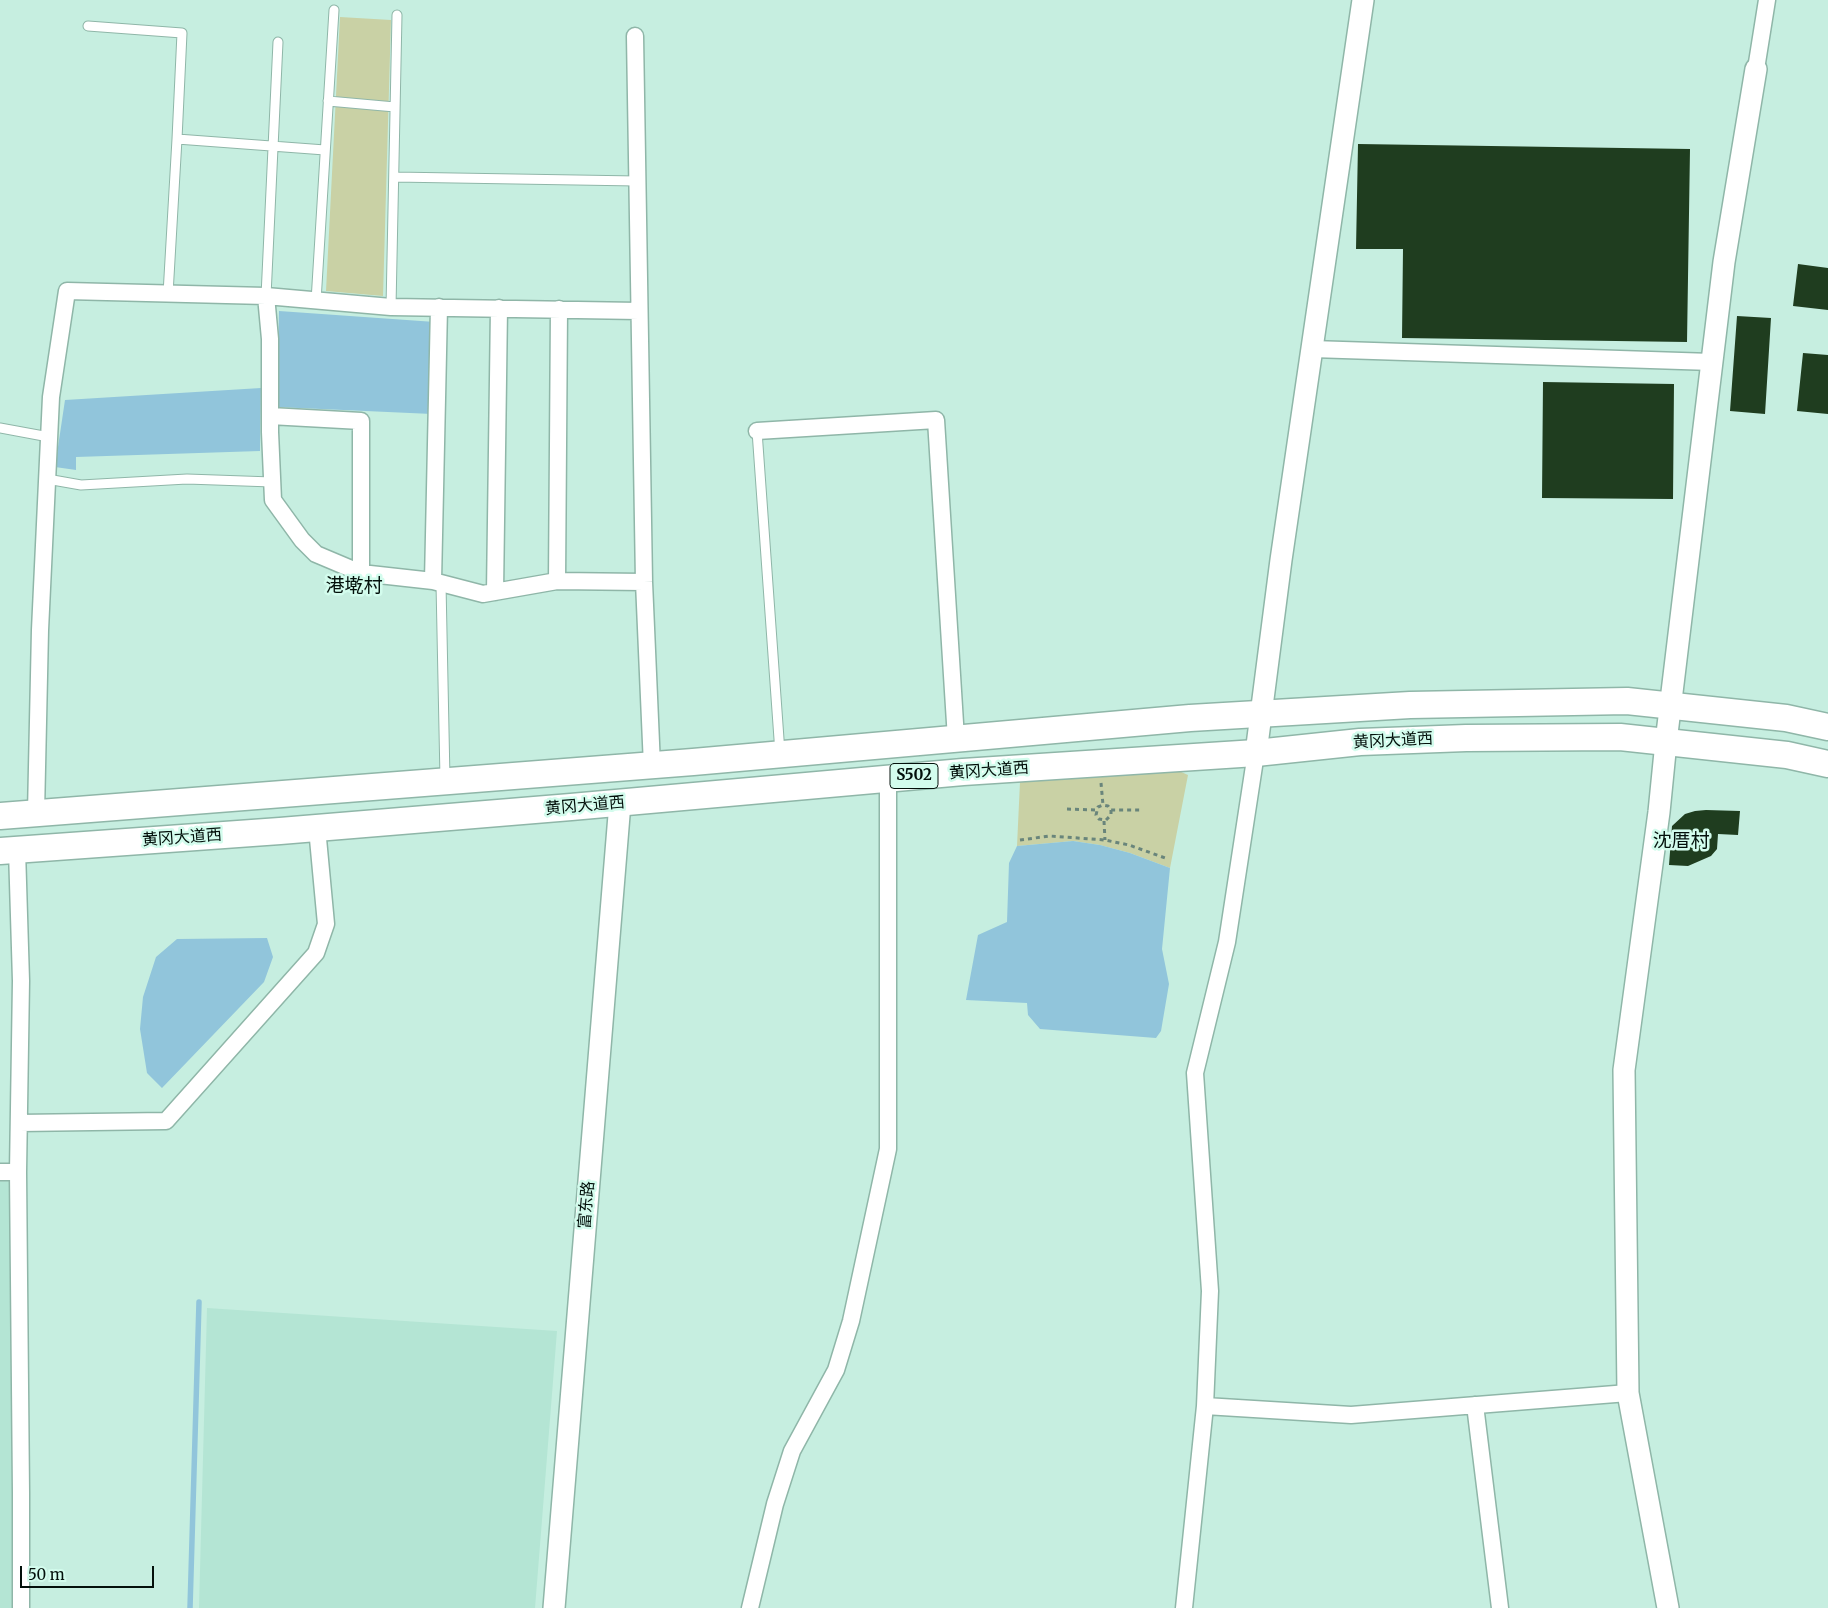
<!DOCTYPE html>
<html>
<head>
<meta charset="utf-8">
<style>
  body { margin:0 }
  #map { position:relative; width:1828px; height:1608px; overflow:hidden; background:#c6eee0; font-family:Merriweather,serif }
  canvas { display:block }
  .scale { position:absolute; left:20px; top:1566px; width:134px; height:22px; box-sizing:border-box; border:2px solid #03100b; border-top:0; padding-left:6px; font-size:15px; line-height:18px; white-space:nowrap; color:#03100b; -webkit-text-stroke:4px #d3fced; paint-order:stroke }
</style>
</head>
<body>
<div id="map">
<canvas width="1828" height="1608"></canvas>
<div class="scale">50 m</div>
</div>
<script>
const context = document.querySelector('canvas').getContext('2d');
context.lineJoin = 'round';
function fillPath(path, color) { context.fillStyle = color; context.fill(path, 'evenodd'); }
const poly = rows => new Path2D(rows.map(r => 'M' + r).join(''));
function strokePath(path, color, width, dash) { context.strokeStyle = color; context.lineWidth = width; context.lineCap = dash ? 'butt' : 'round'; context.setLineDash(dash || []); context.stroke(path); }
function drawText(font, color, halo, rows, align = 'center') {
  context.font = font + ' Merriweather,"Noto Sans SC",serif'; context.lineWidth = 5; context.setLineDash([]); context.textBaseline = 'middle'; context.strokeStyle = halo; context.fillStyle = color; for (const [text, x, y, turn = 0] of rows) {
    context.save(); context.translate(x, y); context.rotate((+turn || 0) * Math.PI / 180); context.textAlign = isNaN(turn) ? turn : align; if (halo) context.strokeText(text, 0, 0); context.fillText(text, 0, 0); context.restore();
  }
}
const built = poly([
  [0,1172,18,1172,21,1608,0,1608],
  [207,1308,557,1331,535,1608,199,1608]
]);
const green = poly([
  [340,17,391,20,383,296,326,291],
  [1179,771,1188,775,1170,868,1130,853,1100,845,1073,841,1017,846,1020,782]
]);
const water = poly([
  [279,311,435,322,432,414,277,407],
  [261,388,260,451,76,457,76,470,55,467,65,400],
  [1073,841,1100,845,1130,853,1170,868,1162,949,1169,984,1161,1031,1156,1038,1040,1029,1028,1015,1027,1003,966,1000,978,935,1007,922,1009,863,1017,846],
  [267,938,273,957,264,982,162,1088,147,1073,140,1029,143,997,156,957,177,939]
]);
const stream = poly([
  [190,1608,199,1302]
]);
const building = poly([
  [1358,144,1690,149,1687,342,1402,338,1403,249,1356,249],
  [1798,264,1828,268,1828,310,1793,306],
  [1737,316,1771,318,1765,414,1730,411],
  [1803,353,1828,355,1828,414,1797,411],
  [1543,382,1674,384,1673,499,1542,498],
  [1706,810,1740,811,1738,835,1718,834,1717,849,1711,856,1688,866,1669,865,1672,826,1685,814,1695,811]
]);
const path = poly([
  [1101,783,1103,805],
  [1067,809,1096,810],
  [1111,810,1111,815,1106,820,1099,819,1096,815,1098,807,1103,805,1108,806,1111,810,1141,810],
  [1104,821,1105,840],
  [1020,840,1050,836,1105,840,1129,845,1168,859]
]);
const service = poly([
  [88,26,182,33,177,139,325,150],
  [328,101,395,107],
  [394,177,637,181],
  [168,294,177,139],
  [266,296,278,42],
  [316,301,334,10],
  [391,307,397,15],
  [0,428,49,437],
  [757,431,780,753],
  [47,479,81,485,187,479,272,482],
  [441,584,445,779]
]);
const minor = poly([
  [635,36,644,582,652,766],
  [1756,69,1767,0],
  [266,296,270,339,270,432,273,500,302,540,316,554,361,573,433,581,483,594,557,581,644,582],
  [1312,349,1712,362],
  [270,416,361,421,361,573],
  [757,431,936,420,956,739],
  [433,581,439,307],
  [557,581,559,309],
  [495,592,499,308],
  [36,813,40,630,51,397,67,291,266,296,391,307,639,311],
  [17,850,21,981,18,1172,21,1493,21,1608],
  [19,1123,166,1121,316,953,326,924,317,828],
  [0,1172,18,1172],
  [1475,1405,1500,1608],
  [1205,1406,1351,1415,1628,1393],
  [750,1608,775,1504,792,1451,836,1370,851,1321,888,1149,888,779],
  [1184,1608,1205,1406,1210,1291,1195,1073,1227,942,1256,753]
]);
const tertiary = poly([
  [1256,753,1281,560,1363,0],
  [554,1608,620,803],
  [1668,1608,1628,1393,1624,1070,1659,812,1666,742,1724,262,1756,69]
]);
const primary = poly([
  [0,816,693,762,1190,718,1410,705,1627,701,1786,718,1828,727],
  [0,851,280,831,571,807,963,772,1256,753,1360,742,1466,738,1620,737,1787,755,1828,764]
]);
const shields = [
  [914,776,48]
];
const shieldNames = [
  ["S502",914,776]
];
const streetNames = [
  ["黄冈大道西",1393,741,-3],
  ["黄冈大道西",989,771,-4],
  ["黄冈大道西",585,806,-5],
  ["黄冈大道西",182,838,-4],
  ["富东路",587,1205,-85]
];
const quarterNames = [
  ["港墘村",354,587],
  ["沈厝村",1681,842]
];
fillPath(built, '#b4e5d4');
fillPath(green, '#c9d1a5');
fillPath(water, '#91c5db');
strokePath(stream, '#91c5db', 5.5);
fillPath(building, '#1f3d1f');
strokePath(service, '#8fb6a8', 11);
strokePath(minor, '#8fb6a8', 19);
strokePath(tertiary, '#8fb6a8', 24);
strokePath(primary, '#8fb6a8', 29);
strokePath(path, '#69857b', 3, [4, 4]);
strokePath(service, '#fff', 9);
strokePath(minor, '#fff', 16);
strokePath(tertiary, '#fff', 21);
strokePath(primary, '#fff', 26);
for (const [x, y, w] of shields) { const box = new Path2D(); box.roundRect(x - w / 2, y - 12.5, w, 25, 4); context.fillStyle = '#d3fced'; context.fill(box); strokePath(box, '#03100b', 1); }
drawText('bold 15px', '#03100b', null, shieldNames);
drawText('16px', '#03100b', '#d3fced', streetNames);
drawText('19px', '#03100b', '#d3fced', quarterNames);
</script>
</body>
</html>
